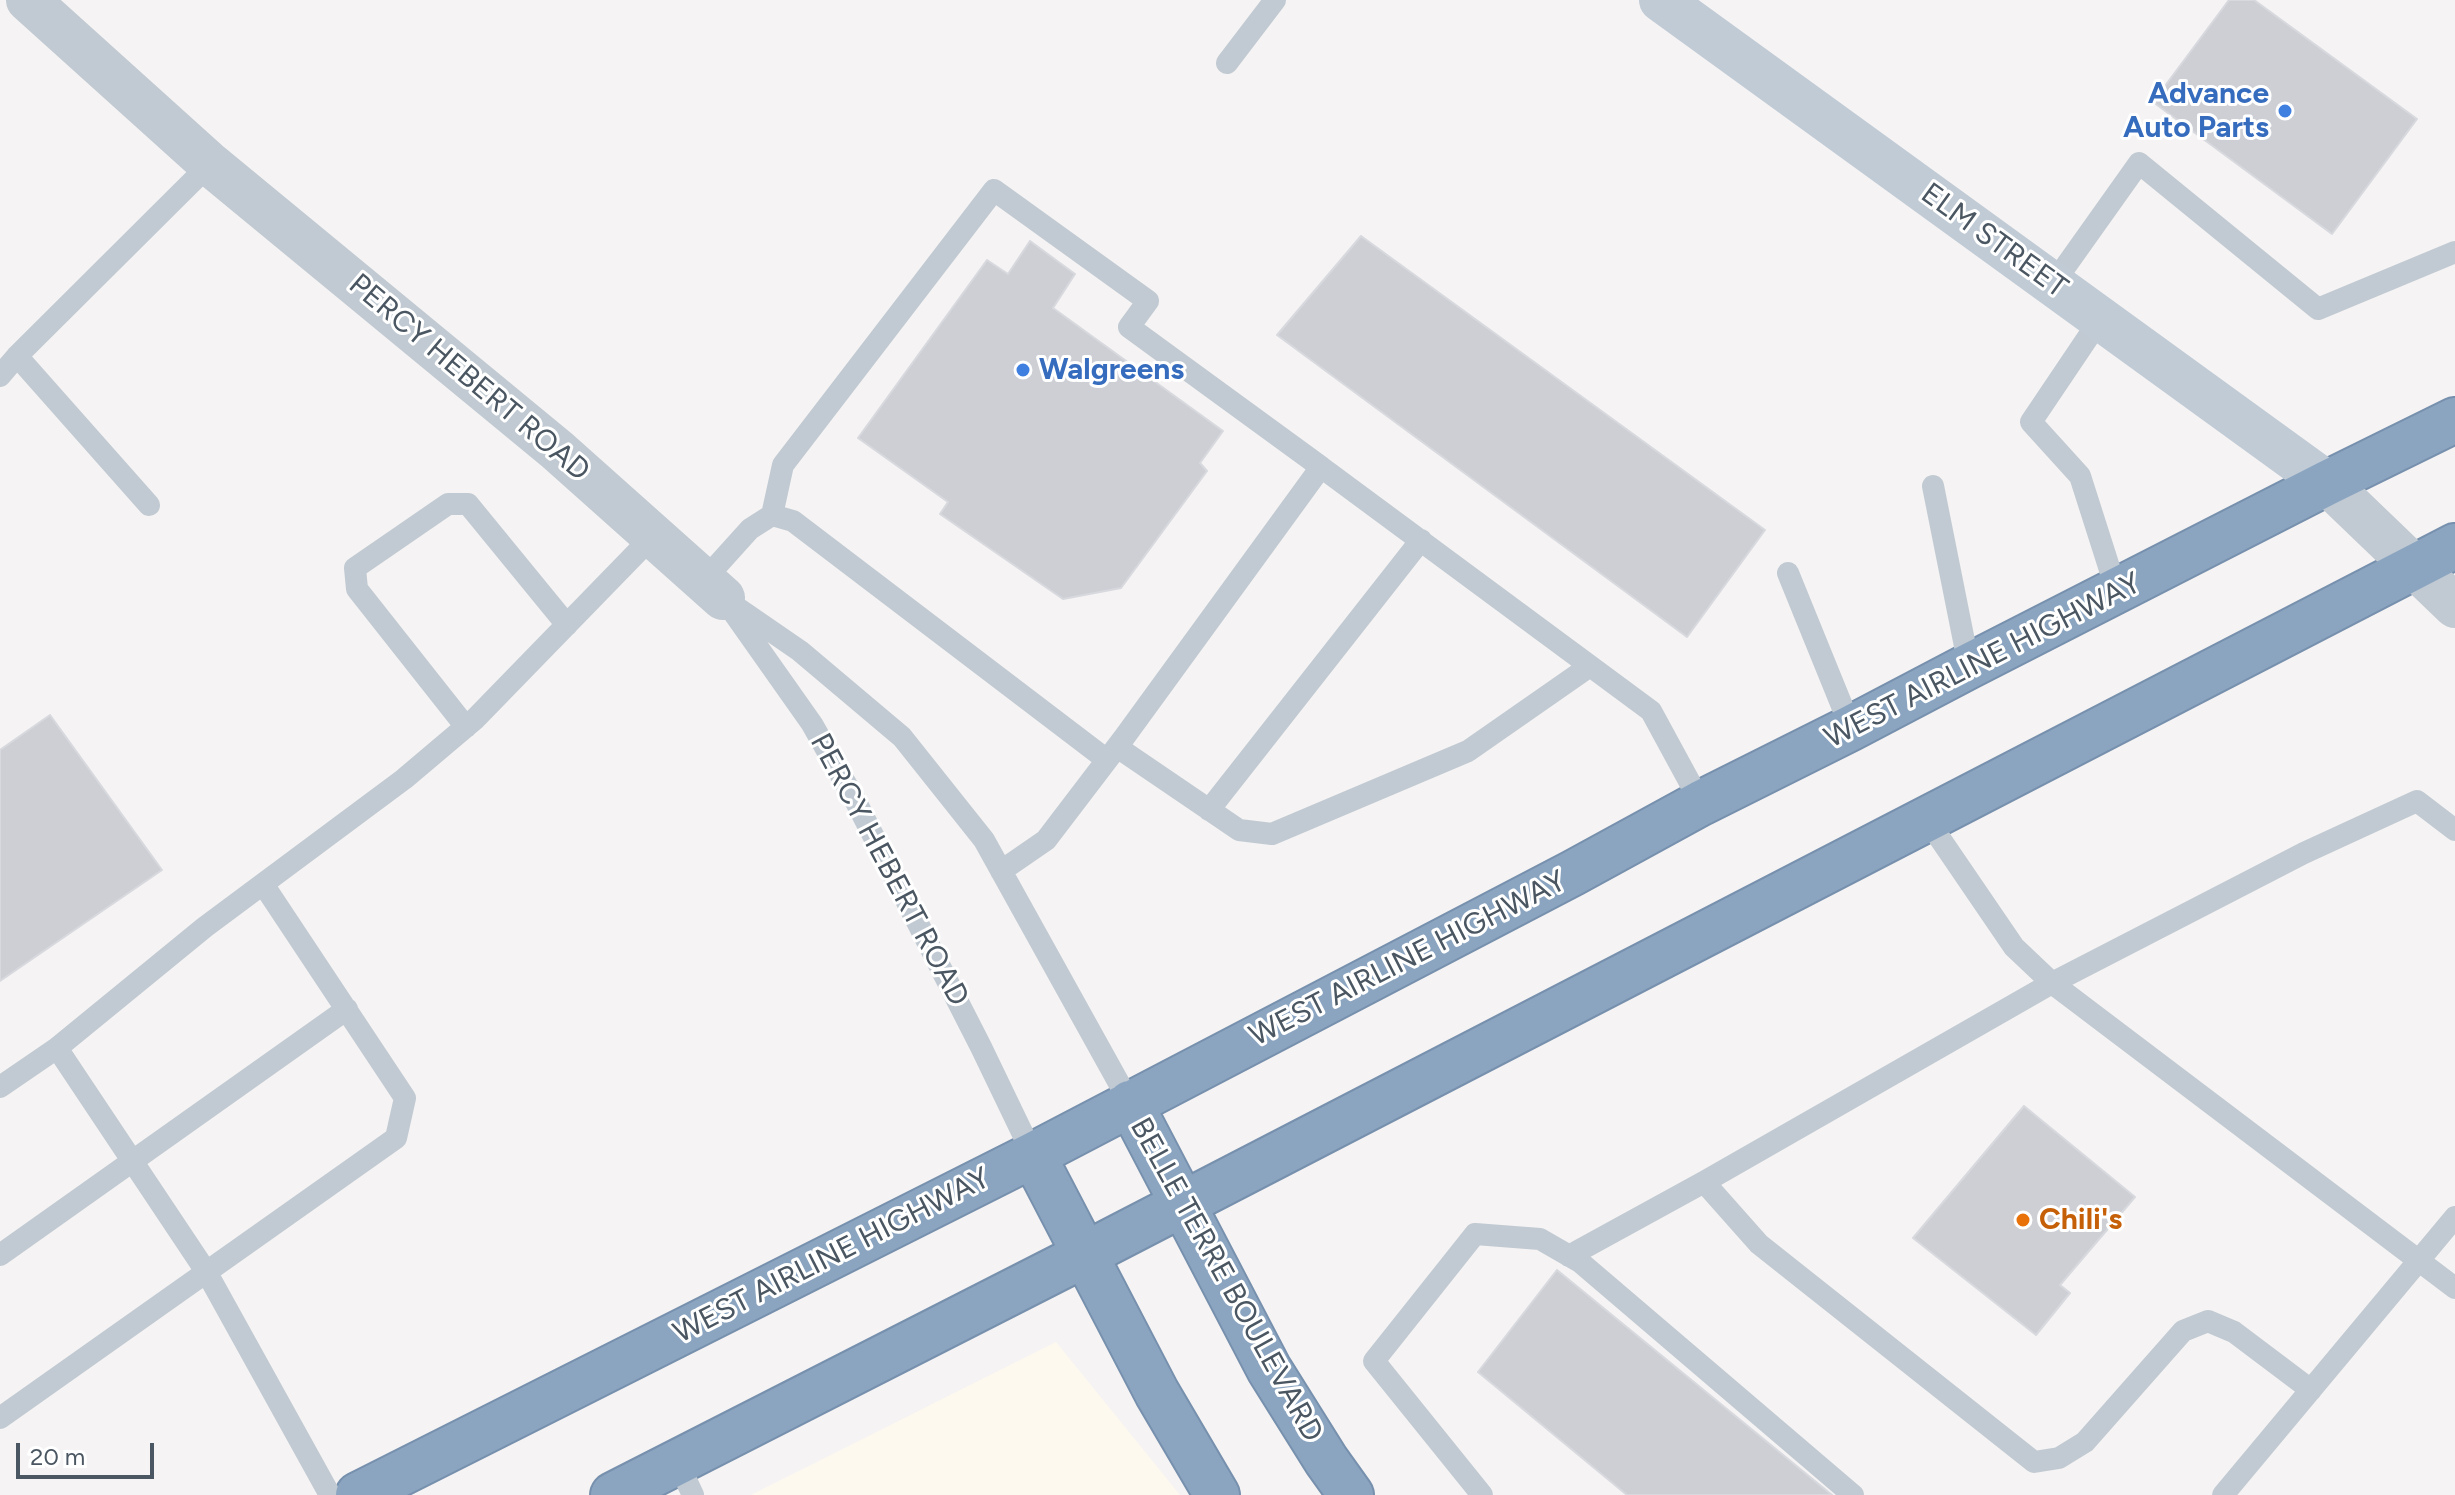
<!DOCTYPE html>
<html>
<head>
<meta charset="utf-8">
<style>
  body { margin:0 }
  #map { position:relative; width:2455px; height:1495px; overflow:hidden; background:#f5f3f3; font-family:Figtree,sans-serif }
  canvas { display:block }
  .scale { position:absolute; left:16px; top:1443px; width:138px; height:36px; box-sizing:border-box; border:4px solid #4a5661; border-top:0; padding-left:10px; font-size:24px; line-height:28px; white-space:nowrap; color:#4a5661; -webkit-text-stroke:6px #fff; paint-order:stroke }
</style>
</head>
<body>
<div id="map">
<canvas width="2455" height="1495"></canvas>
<div class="scale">20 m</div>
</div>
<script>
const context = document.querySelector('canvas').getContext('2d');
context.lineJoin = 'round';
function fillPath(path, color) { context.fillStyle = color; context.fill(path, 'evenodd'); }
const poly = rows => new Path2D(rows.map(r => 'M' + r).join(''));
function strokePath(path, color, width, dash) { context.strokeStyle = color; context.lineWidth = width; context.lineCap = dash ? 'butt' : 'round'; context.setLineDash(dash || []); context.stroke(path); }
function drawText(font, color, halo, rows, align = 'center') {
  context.font = font + ' Figtree,sans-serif'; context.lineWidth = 6; context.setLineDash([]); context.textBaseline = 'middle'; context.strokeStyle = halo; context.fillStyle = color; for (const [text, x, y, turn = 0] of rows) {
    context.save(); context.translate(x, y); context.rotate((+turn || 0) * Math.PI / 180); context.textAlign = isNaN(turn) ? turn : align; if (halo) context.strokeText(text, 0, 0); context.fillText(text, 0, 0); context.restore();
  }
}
const commercial = poly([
  [1056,1342,1180,1495,751,1495]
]);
const building = poly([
  [2229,0,2254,0,2417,119,2332,234,2153,102,2229,0],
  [1361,236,1765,530,1687,637,1277,335,1361,236],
  [1030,241,1075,274,1053,308,1223,431,1200,463,1207,471,1121,588,1063,599,940,514,948,502,858,438,987,260,1008,274,1030,241],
  [50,715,162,870,0,981,0,750,50,715],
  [2024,1106,2135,1197,2060,1285,2070,1293,2036,1335,1913,1238,2024,1106],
  [1557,1270,1832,1495,1627,1495,1478,1372,1557,1270]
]);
const lane = poly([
  [1227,63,1275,0],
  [2053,284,2139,163,2318,309,2455,252],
  [2101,318,2031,422,2080,476,2117,592],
  [17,356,149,505],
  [0,376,17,356,210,164],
  [1933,486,1969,666],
  [772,515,783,465,994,190,1148,301,1129,327,1321,467],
  [1788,573,1851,728],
  [704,580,750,529,772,515,793,521,1107,760],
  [723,598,800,651,902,737,984,840,1130,1103],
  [733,612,812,724,855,800,981,1047,1033,1155],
  [466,727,357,589,355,568,448,504,468,504,567,625],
  [1117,747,1239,830,1272,834,1468,751,1590,666],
  [1209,810,1421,540],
  [1926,818,2014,947,2052,983,2455,1288],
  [1001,871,1046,840,1123,739,1321,467,1651,711,1701,803],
  [57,1048,207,1273,330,1495],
  [0,1087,57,1048,205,927,404,779,475,719,653,536],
  [1704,1182,1759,1244,2034,1462,2059,1458,2085,1442,2183,1331,2208,1321,2234,1332,2311,1390],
  [0,1255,347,1009],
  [1569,1256,1704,1182,2052,983,2304,853,2417,801,2455,830],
  [0,1418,396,1138,405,1098,263,884],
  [678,1463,693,1495],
  [1482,1495,1374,1361,1475,1234,1540,1239,1580,1262,1853,1495],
  [2223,1495,2455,1217]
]);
const street = poly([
  [28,0,210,164,557,450,723,598],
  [2327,483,2455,606]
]);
const secondary = poly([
  [1661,0,2327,483]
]);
const highway = poly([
  [1130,1103,1269,1369,1326,1460,1351,1495],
  [1033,1155,1157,1393,1217,1495],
  [358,1495,1033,1155,1573,873,1701,803,1851,728,1969,666,2327,483,2455,420],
  [613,1495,1086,1254,2455,546]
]);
const markers = [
  [2285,111,8,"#3f7fe0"],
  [1023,370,8,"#3f7fe0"],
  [2023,1220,8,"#e8710a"]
];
const shopNames = [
  ["Advance",2269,94],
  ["Auto Parts",2269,128],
  ["Walgreens",1039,370,"left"]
];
const streetNames = [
  ["ELM STREET",1994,241,36],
  ["PERCY HEBERT ROAD",469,378,40],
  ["WEST AIRLINE HIGHWAY",1983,661,-27],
  ["PERCY HEBERT ROAD",889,870,62],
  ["WEST AIRLINE HIGHWAY",1408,959,-27],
  ["WEST AIRLINE HIGHWAY",832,1256,-27],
  ["BELLE TERRE BOULEVARD",1226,1280,61]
];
const foodNames = [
  ["Chili's",2039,1220]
];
fillPath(commercial, '#fdf9ef');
fillPath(building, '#cdcfd5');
strokePath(building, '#d7d9de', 2);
strokePath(highway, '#7690ad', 48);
strokePath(lane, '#c1cad2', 22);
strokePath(street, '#c1cad2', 44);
strokePath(secondary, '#c1cbd6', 44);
strokePath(highway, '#8ba5c1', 44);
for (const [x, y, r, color] of markers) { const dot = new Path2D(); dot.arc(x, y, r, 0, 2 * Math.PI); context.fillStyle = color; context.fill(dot); strokePath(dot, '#fff', 3); }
drawText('bold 30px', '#366cbe', '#fff', shopNames, 'right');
drawText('30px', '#4a5661', '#fff', streetNames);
drawText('bold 30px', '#c56008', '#fff', foodNames, 'left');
</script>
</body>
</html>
